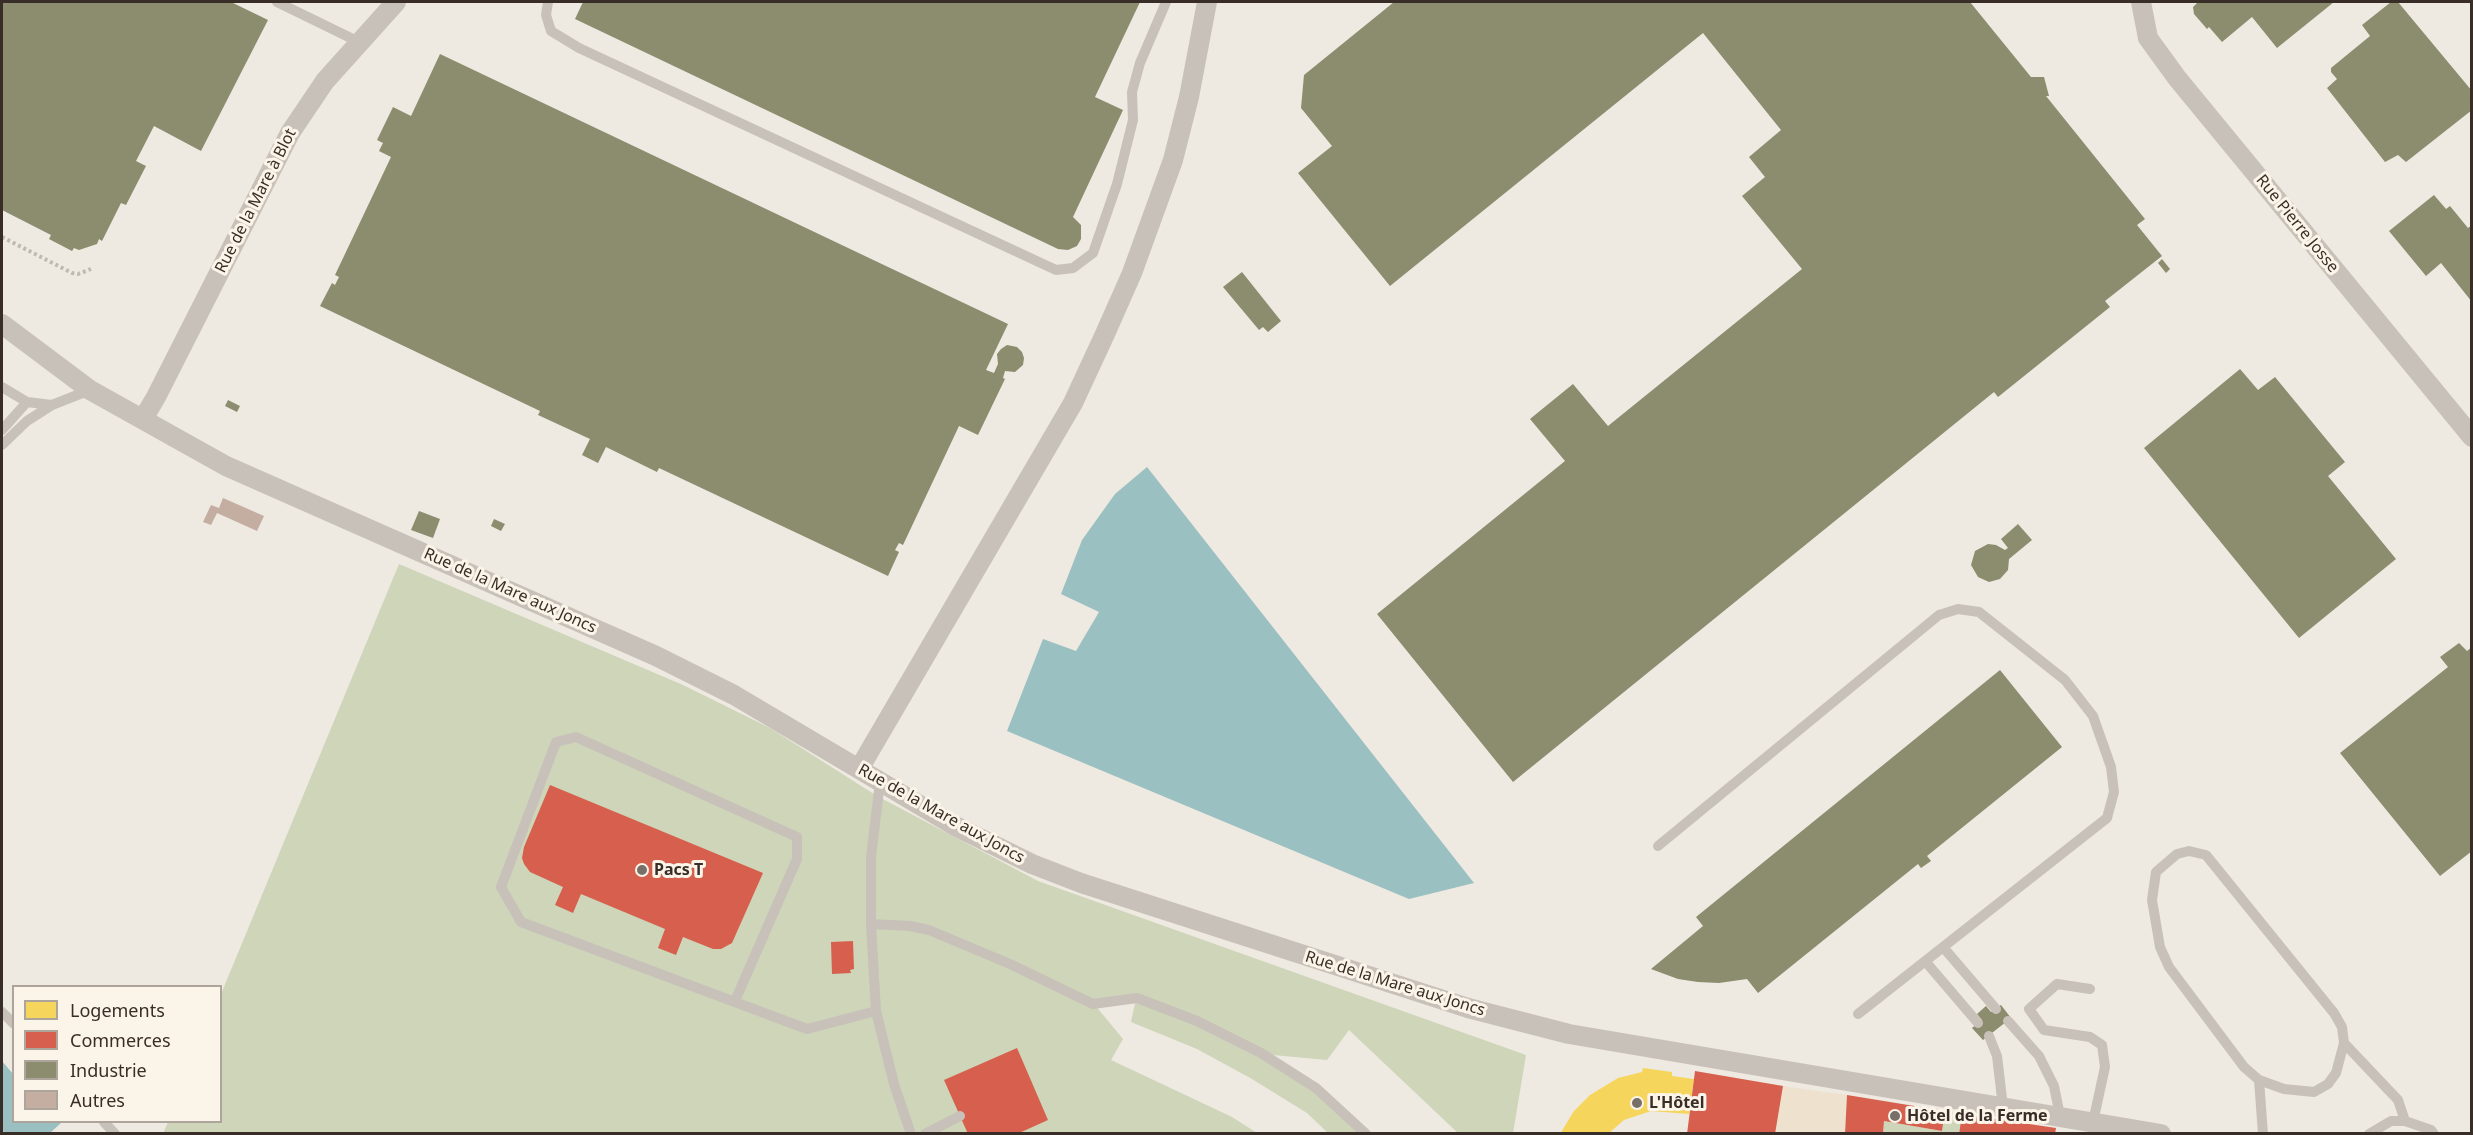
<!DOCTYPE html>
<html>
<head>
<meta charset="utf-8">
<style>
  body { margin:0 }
  #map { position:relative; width:2473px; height:1135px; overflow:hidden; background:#eee9e1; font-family:"Noto Sans",sans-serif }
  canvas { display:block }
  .frame { position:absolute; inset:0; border:3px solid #392e27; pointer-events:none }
  .legend { position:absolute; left:12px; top:985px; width:210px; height:138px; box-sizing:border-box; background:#fbf4e8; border:2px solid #ada59b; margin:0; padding:8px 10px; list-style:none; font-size:18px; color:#392e27 }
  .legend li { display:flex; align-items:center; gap:12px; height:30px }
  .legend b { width:30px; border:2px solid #ada59b }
</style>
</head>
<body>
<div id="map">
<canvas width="2473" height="1135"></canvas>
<div class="frame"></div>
<ul class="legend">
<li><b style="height:16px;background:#f6d55c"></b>Logements</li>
<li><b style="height:16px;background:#d6604d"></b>Commerces</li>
<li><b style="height:16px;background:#8c8c6e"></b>Industrie</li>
<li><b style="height:16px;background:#c4aea1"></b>Autres</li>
</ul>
</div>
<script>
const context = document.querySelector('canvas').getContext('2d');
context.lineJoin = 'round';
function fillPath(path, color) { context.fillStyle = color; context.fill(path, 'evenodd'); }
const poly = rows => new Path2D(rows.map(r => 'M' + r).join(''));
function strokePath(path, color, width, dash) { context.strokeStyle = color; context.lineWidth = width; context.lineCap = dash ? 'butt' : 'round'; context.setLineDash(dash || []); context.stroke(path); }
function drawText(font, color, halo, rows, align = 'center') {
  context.font = font + ' "Noto Sans",sans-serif'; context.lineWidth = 6; context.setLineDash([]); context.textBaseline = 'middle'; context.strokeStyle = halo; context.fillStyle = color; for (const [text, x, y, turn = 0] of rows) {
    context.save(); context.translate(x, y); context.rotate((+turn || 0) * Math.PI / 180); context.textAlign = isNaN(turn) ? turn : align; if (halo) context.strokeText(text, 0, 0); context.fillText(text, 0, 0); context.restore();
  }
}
const green = poly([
  [399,564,683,685,770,728,877,796,1038,881,1526,1055,1513,1133,1459,1134,1349,1030,1327,1060,1262,1054,1316,1088,1366,1133,1328,1133,1307,1113,1252,1079,1197,1049,1131,1022,1136,999,1094,1004,1123,1039,1111,1060,1232,1117,1257,1133,163,1134,168,1122,220,1122,221,994],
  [1945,1111,1962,1114,1959,1133,1883,1134,1884,1121,1942,1131]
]);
const plaza = poly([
  [1783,1086,1847,1095,1845,1133,1775,1134]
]);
const water = poly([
  [1147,467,1474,883,1409,899,1007,731,1043,639,1076,651,1099,612,1061,594,1082,540,1115,494],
  [2,1061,13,1074,14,1122,59,1122,61,1123,50,1133,5,1133,2,1130]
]);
const homes = poly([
  [1643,1068,1672,1072,1672,1076,1694,1079,1689,1114,1651,1111,1624,1120,1608,1134,1560,1134,1574,1111,1590,1095,1618,1078,1642,1072]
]);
const shops = poly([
  [550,785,763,873,732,943,721,949,713,949,683,937,676,955,658,948,665,929,581,894,573,913,555,905,563,887,530,872,524,864,522,858,524,847],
  [853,941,854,969,850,970,851,973,832,974,831,942],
  [1017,1048,1048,1120,1017,1134,968,1134,944,1080],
  [1695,1071,1783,1086,1775,1134,1687,1134],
  [1847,1095,1945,1111,1942,1131,1884,1121,1883,1134,1845,1134],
  [1962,1114,2056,1128,2055,1134,1959,1134]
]);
const industry = poly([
  [2,2,231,2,268,20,201,151,154,126,136,161,146,166,126,205,121,203,102,241,99,239,97,244,79,250,74,248,72,251,49,239,51,235,2,210],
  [583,2,1140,2,1095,97,1123,110,1073,217,1081,225,1081,239,1077,246,1068,250,1058,249,575,19],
  [1394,2,1970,2,2031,77,2044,77,2049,96,2046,96,2145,219,2137,225,2162,256,2105,301,2110,307,1998,397,1994,392,1513,782,1377,614,1565,461,1530,419,1573,384,1608,426,1802,269,1742,196,1765,177,1749,157,1781,130,1703,33,1390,286,1298,173,1332,146,1301,108,1304,75],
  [2198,2,2334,2,2277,48,2252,17,2222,42,2209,27,2207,29,2194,14,2193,7],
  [2391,2,2398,2,2472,91,2472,110,2406,162,2398,155,2385,162,2327,88,2337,79,2331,72,2331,68,2370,36,2362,25],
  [440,54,1008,324,986,370,994,373,998,364,997,354,1001,349,1007,345,1017,347,1022,352,1024,358,1023,365,1015,372,1005,371,1003,378,1005,379,978,435,959,426,903,545,899,543,895,550,899,552,888,576,659,468,657,472,606,447,598,463,582,455,590,439,538,415,540,411,320,306,332,283,335,285,339,277,335,275,391,157,379,151,383,143,377,140,393,107,411,116],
  [2434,195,2446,209,2450,206,2468,228,2472,225,2472,302,2441,263,2426,276,2389,231],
  [2162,259,2170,269,2166,273,2158,263],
  [1242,272,1281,321,1268,332,1263,327,1259,330,1223,287],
  [2240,369,2258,390,2275,377,2345,462,2328,476,2396,559,2299,638,2144,448],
  [228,400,240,406,237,412,225,406],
  [419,511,440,519,433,538,411,530],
  [494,519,505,524,501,531,491,526],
  [2018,524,2032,540,2009,559,2008,570,2000,579,1989,582,1978,577,1971,565,1975,551,1988,544,1996,545,2005,550,2008,548,2001,539],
  [2459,643,2467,651,2472,647,2472,851,2440,876,2340,753,2448,667,2440,657],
  [2000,670,2062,747,1927,856,1931,861,1921,868,1918,864,1758,993,1747,979,1719,983,1698,982,1678,979,1651,969,1703,926,1696,917],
  [2001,1005,2011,1018,1983,1040,1972,1028,1982,1020,1977,1014,1986,1006,1991,1012]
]);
const building = poly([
  [223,498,264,516,257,531,217,513,211,525,203,522,211,505,219,508]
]);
const path = poly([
  [2,237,72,273,78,274,91,269]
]);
const lane = poly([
  [277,2,359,42],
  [548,2,546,15,551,31,579,48,1056,270,1073,268,1093,253,1117,184,1133,120,1132,92,1140,63,1166,2],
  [2,387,27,402,52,405,90,390],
  [2,430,27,402],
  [2,445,27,421,52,405],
  [880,782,871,857,871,924,876,1011,894,1084,911,1134],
  [1658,846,1939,615,1958,609,1979,612,2065,680,2093,716,2111,767,2114,792,2107,818,1858,1014],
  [2189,851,2206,855,2334,1013,2342,1027,2344,1043,2336,1073,2328,1084,2314,1092,2284,1089,2259,1080,2244,1067,2169,967,2160,947,2152,900,2156,872,2177,854,2189,851],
  [871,924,910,926,929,930,1010,964,1093,1004,1137,998,1197,1021,1261,1053,1316,1088,1366,1134],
  [1943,947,1996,1009],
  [1925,961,1978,1023],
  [2090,989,2057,984,2029,1009,2044,1030,2090,1037,2102,1045,2105,1067,2093,1122],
  [735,1001,797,859,797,837,576,737,556,742,501,887,521,922,807,1029,876,1011],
  [2,1012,14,1024],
  [2008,1021,2039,1056,2054,1086,2060,1116],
  [1989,1036,1997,1056,2003,1107],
  [2344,1043,2398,1100,2405,1121],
  [2259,1080,2263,1134],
  [104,1122,115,1134],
  [925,1134,960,1116],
  [2369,1134,2391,1121,2405,1121,2431,1130,2434,1134]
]);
const street = poly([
  [2141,2,2148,38,2177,78,2472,437],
  [2,324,90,390,226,466,656,656,734,695,955,826,1032,864,1081,883,1468,1008,1569,1034,2161,1134],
  [143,419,156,397,290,133,325,81,396,2],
  [859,769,1073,403,1105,334,1132,273,1173,160,1189,97,1207,2]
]);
const markers = [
  [642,870,6,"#786f68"],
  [1637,1103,6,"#786f68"],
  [1895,1116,6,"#786f68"]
];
const streetNames = [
  ["Rue de la Mare à Blot",256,201,-63],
  ["Rue Pierre Josse",2297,224,51],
  ["Rue de la Mare aux Joncs",510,591,24],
  ["Rue de la Mare aux Joncs",941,814,29],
  ["Rue de la Mare aux Joncs",1395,984,17]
];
const poiNames = [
  ["Pacs T",654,870],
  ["L'Hôtel",1649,1103],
  ["Hôtel de la Ferme",1907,1116]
];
fillPath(green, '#ced5b9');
fillPath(plaza, '#eee2cf');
fillPath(water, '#9bc0c2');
fillPath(homes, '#f6d55c');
fillPath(shops, '#d6604d');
fillPath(industry, '#8c8c6e');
fillPath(building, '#c4aea1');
strokePath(path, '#c0b9b2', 4, [3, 3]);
strokePath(lane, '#c8c1b9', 10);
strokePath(street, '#c8c1b9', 20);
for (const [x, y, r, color] of markers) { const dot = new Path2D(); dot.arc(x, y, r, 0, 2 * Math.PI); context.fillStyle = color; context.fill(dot); strokePath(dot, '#fbf4e8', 2); }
drawText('16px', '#392e27', '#fbf4e8', streetNames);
drawText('bold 16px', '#392e27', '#fbf4e8', poiNames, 'left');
</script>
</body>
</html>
